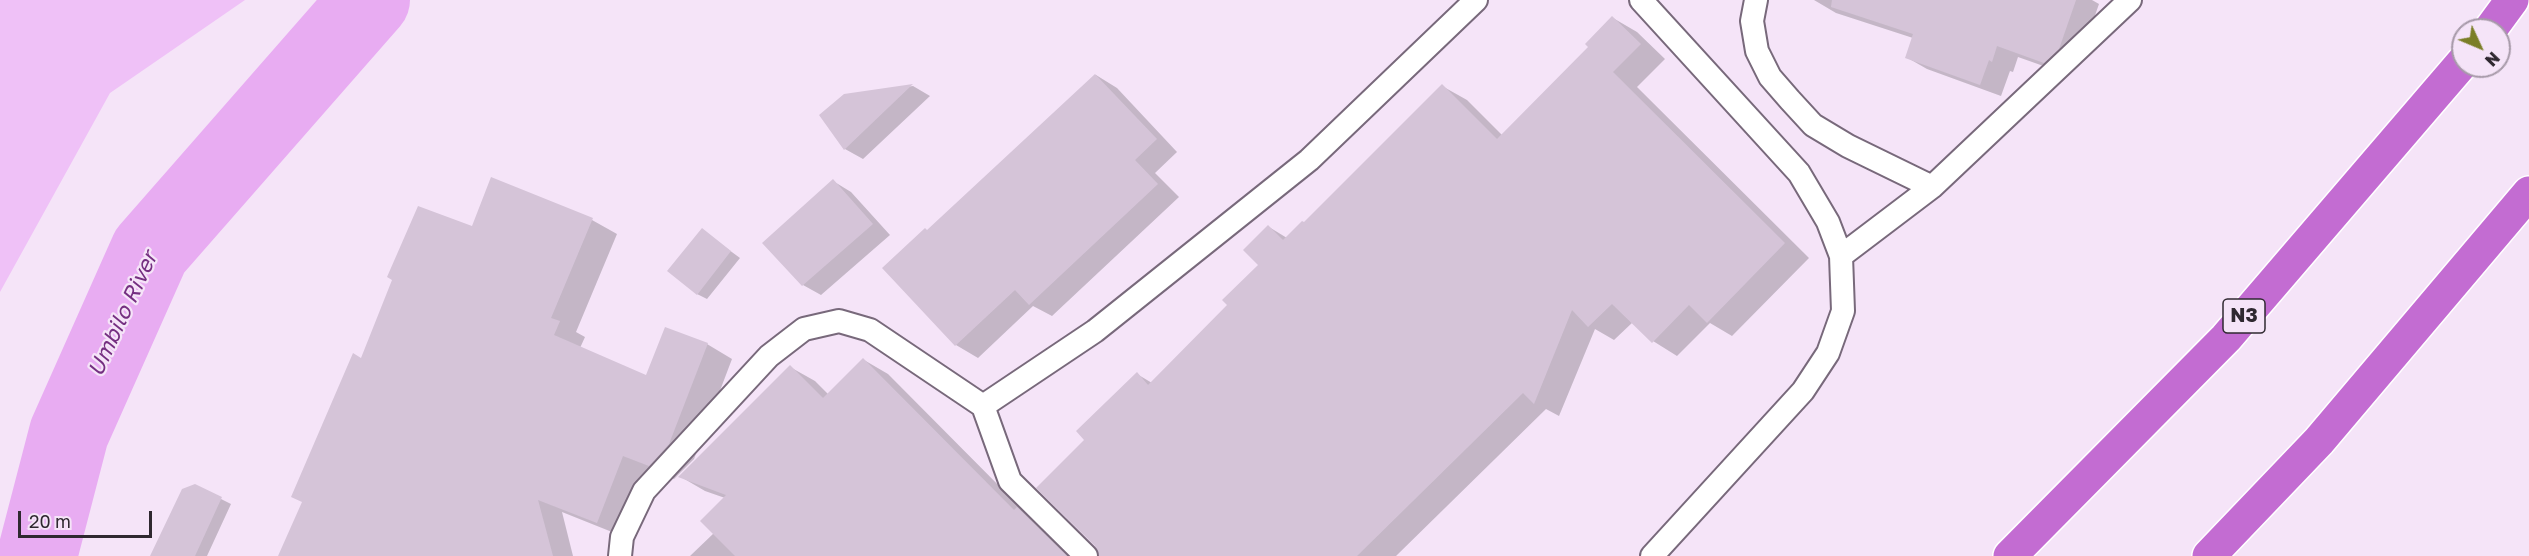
<!DOCTYPE html>
<html>
<head>
<meta charset="utf-8">
<style>
  body { margin:0 }
  #map { position:relative; width:2529px; height:556px; overflow:hidden; background:#f5e4f8; font-family:"Golos Text",sans-serif }
  canvas { display:block }
  .north { position:absolute; left:2451px; top:18px; width:60px; height:60px; box-sizing:border-box; background:#f5e4f8; border:2px solid #a699a8; border-radius:50%; rotate:134deg; font-size:16px; font-weight:700; line-height:24px; text-align:center; color:#2f2830 }
  .north::after { content:''; display:block; margin:auto; width:21px; height:27px; background:#7b7e27; clip-path:polygon(50% 0,100% 100%,50% 72%,0 100%) }
  .scale { position:absolute; left:18px; top:511px; width:134px; height:27px; box-sizing:border-box; border:3px solid #2f2830; border-top:0; padding-left:8px; font-size:18px; line-height:21px; white-space:nowrap; color:#2f2830; -webkit-text-stroke:4px #f5e4f8; paint-order:stroke }
</style>
</head>
<body>
<div id="map">
<canvas width="2529" height="556"></canvas>
<div class="north">N</div>
<div class="scale">20 m</div>
</div>
<script>
const context = document.querySelector('canvas').getContext('2d');
context.lineJoin = 'round';
function fillPath(path, color) { context.fillStyle = color; context.fill(path, 'evenodd'); }
const poly = rows => new Path2D(rows.map(r => 'M' + r).join(''));
function strokePath(path, color, width, dash) { context.strokeStyle = color; context.lineWidth = width; context.lineCap = dash ? 'butt' : 'round'; context.setLineDash(dash || []); context.stroke(path); }
function drawText(font, color, halo, rows, align = 'center') {
  context.font = font + ' "Golos Text",sans-serif'; context.lineWidth = 4.5; context.setLineDash([]); context.textBaseline = 'middle'; context.strokeStyle = halo; context.fillStyle = color; for (const [text, x, y, turn = 0] of rows) {
    context.save(); context.translate(x, y); context.rotate((+turn || 0) * Math.PI / 180); context.textAlign = isNaN(turn) ? turn : align; if (halo) context.strokeText(text, 0, 0); context.fillText(text, 0, 0); context.restore();
  }
}
const green = poly([
  [0,0,245,0,110,93,0,292]
]);
const shadow = poly([
  [1814,0,2092,0,2099,4,2079,61,2066,74,2018,57,2013,72,2010,71,2001,96,1927,69,1906,57,1913,38,1836,13],
  [1613,18,1637,32,1665,59,1637,87,1809,258,1732,336,1710,323,1677,356,1653,341,1633,322,1614,340,1595,329,1559,416,1546,409,1396,556,1100,556,1086,440,1137,374,1152,383,1229,305,1260,265,1269,227,1287,238,1304,224,1442,86,1467,100,1502,135,1590,47],
  [1096,75,1117,88,1177,152,1155,173,1179,197,1052,316,1033,306,978,358,956,345,884,268,928,231],
  [913,86,930,96,863,159,845,149,844,95],
  [492,179,592,220,617,234,576,332,585,337,580,348,647,377,707,344,732,359,694,459,674,479,648,469,622,536,562,512,573,556,280,556,362,360,473,228],
  [833,181,851,192,890,235,821,295,803,285],
  [702,230,740,258,707,299,697,294],
  [864,360,888,374,1028,515,1042,523,1075,556,690,556,714,533,725,498,705,491,681,477,790,367,815,381,829,395],
  [195,486,231,504,207,556,166,556]
]);
const river = poly([
  [37,556,69,433,150,251,370,0]
]);
const building = poly([
  [1832,0,2076,0,2059,49,2044,63,1997,46,1992,62,1989,60,1980,85,1905,58,1913,34,1831,7],
  [1612,16,1641,44,1613,72,1785,243,1707,323,1689,305,1652,343,1612,304,1588,327,1572,310,1534,404,1523,393,1357,556,1099,556,1095,546,1036,488,1084,440,1076,431,1137,372,1148,385,1227,305,1222,300,1258,265,1243,250,1268,225,1283,240,1302,221,1304,222,1442,84,1497,139,1588,47,1585,44],
  [1095,74,1157,139,1135,160,1158,184,1029,305,1015,290,955,346,882,268,925,228,927,230],
  [913,84,844,150,819,115,844,94],
  [491,177,593,218,551,318,560,321,554,335,646,375,665,327,708,343,669,444,649,466,623,456,597,523,538,500,553,556,278,556,302,502,291,497,353,353,361,358,392,280,387,277,418,206,472,226],
  [833,179,873,224,802,286,762,243],
  [702,228,731,251,697,295,667,271],
  [863,358,1014,510,1017,507,1067,556,735,556,700,521,726,495,678,477,790,365,823,398],
  [195,484,222,497,195,556,150,556,182,489]
]);
const lane = poly([
  [1641,0,1799,173,1828,222,1841,256,1843,311,1828,353,1803,391,1652,556],
  [1756,0,1752,21,1757,51,1770,77,1790,100,1813,125,1848,146,1932,187],
  [1841,256,1932,187,2130,0],
  [983,406,1010,481,1086,556],
  [620,556,622,537,644,491,769,356,804,329,839,321,870,330,983,406,1095,331,1309,160,1476,0]
]);
const highway = poly([
  [2490,30,2512,0],
  [2010,556,2226,338,2463,62],
  [2209,556,2319,441,2529,193]
]);
const shields = [
  [2244,316,42]
];
const shieldNames = [
  ["N3",2244,316]
];
const waterNames = [
  ["Umbilo River",123,314,-65]
];
fillPath(green, '#efc1f7');
fillPath(shadow, '#0003');
strokePath(river, '#e8acf2', 80);
fillPath(building, '#d5c4d8');
strokePath(lane, '#78697b', 26);
strokePath(highway, '#fff', 36);
strokePath(lane, '#fff', 22);
strokePath(highway, '#c36cd2', 33);
for (const [x, y, w] of shields) { const box = new Path2D(); box.roundRect(x - w / 2, y - 17, w, 34, 4.5); context.fillStyle = '#f5e4f8'; context.fill(box); strokePath(box, '#2f2830', 1.5); }
drawText('bold 20px', '#2f2830', null, shieldNames);
drawText('italic 22px', '#752f81', '#f5e4f8', waterNames);
</script>
</body>
</html>
